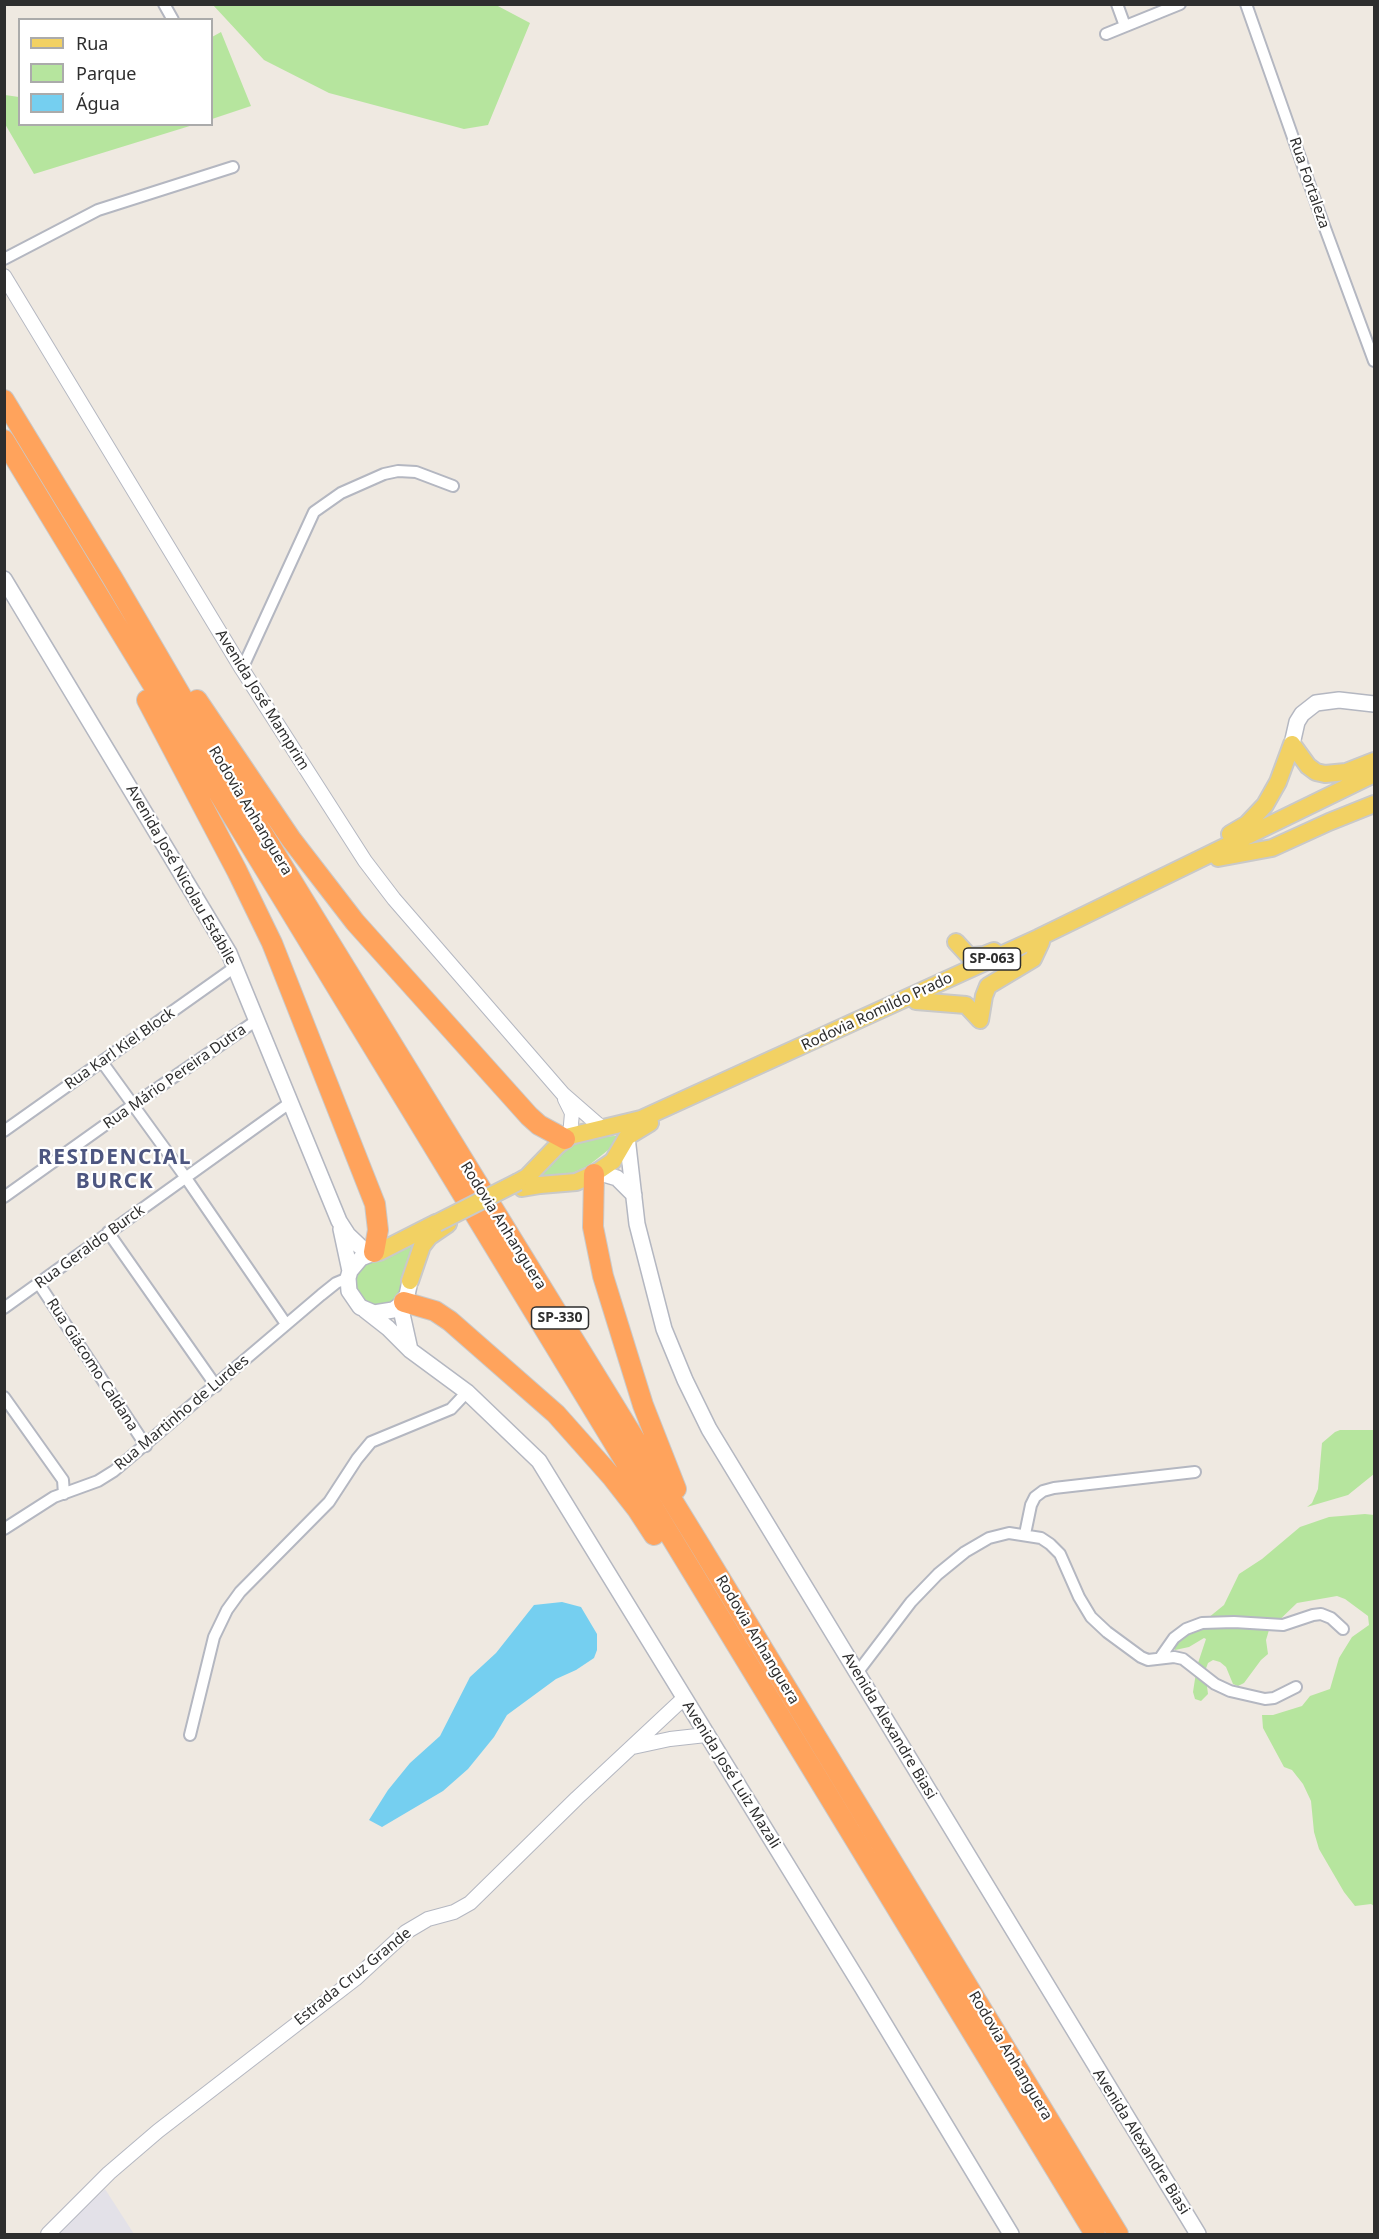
<!DOCTYPE html>
<html>
<head>
<meta charset="utf-8">
<style>
  body { margin:0 }
  #map { position:relative; width:1379px; height:2239px; overflow:hidden; background:#efe9e1; font-family:"Noto Sans",sans-serif }
  canvas { display:block }
  .frame { position:absolute; inset:0; border:6px solid #2e2e2e; pointer-events:none }
  .legend { position:absolute; left:18px; top:18px; width:195px; height:108px; box-sizing:border-box; background:#fff; border:2px solid #ababab; margin:0; padding:8px 10px; list-style:none; font-size:18px; color:#2e2e2e }
  .legend li { display:flex; align-items:center; gap:12px; height:30px }
  .legend b { width:30px; border:2px solid #ababab }
</style>
</head>
<body>
<div id="map">
<canvas width="1379" height="2239"></canvas>
<div class="frame"></div>
<ul class="legend">
<li><b style="height:8px;background:#f2d163"></b>Rua</li>
<li><b style="height:16px;background:#b6e59e"></b>Parque</li>
<li><b style="height:16px;background:#75cff0"></b>Água</li>
</ul>
</div>
<script>
const context = document.querySelector('canvas').getContext('2d');
context.lineJoin = 'round';
function fillPath(path, color) { context.fillStyle = color; context.fill(path, 'evenodd'); }
const poly = rows => new Path2D(rows.map(r => 'M' + r).join(''));
function strokePath(path, color, width, dash) { context.strokeStyle = color; context.lineWidth = width; context.lineCap = dash ? 'butt' : 'round'; context.setLineDash(dash || []); context.stroke(path); }
function drawText(font, color, halo, rows, align = 'center') {
  context.font = font + ' "Noto Sans",sans-serif'; context.lineWidth = 4.5; context.setLineDash([]); context.textBaseline = 'middle'; context.strokeStyle = halo; context.fillStyle = color; for (const [text, x, y, turn = 0] of rows) {
    context.save(); context.translate(x, y); context.rotate((+turn || 0) * Math.PI / 180); context.textAlign = isNaN(turn) ? turn : align; if (halo) context.strokeText(text, 0, 0); context.fillText(text, 0, 0); context.restore();
  }
}
const industrial = poly([
  [105,2189,134,2234,55,2234]
]);
const green = poly([
  [214,5,496,5,530,23,488,125,464,129,329,93,264,60,213,5],
  [221,32,251,106,212,119,212,37],
  [5,95,19,97,20,124,193,125,34,174,5,124],
  [631,1132,588,1166,573,1173,526,1182,572,1144,598,1137,615,1136],
  [431,1229,397,1300,383,1307,367,1304,356,1292,355,1277,362,1263],
  [1340,1430,1374,1430,1374,1474,1348,1495,1307,1507,1312,1503,1318,1489,1322,1443,1335,1432],
  [1365,1514,1374,1515,1374,1906,1371,1904,1355,1906,1344,1892,1319,1849,1314,1832,1311,1801,1303,1784,1292,1770,1284,1767,1263,1728,1262,1715,1273,1715,1302,1706,1310,1696,1330,1689,1339,1658,1352,1637,1369,1625,1368,1616,1345,1599,1337,1596,1297,1603,1269,1630,1266,1640,1268,1654,1261,1660,1244,1683,1238,1686,1233,1684,1226,1667,1220,1662,1213,1660,1208,1663,1205,1671,1208,1694,1201,1701,1195,1699,1193,1692,1197,1666,1206,1639,1204,1638,1189,1647,1175,1650,1173,1646,1177,1630,1208,1618,1224,1605,1239,1574,1262,1559,1300,1527,1329,1517]
]);
const water = poly([
  [562,1602,581,1607,597,1634,597,1650,594,1658,576,1670,556,1679,507,1715,494,1737,468,1769,443,1791,382,1827,369,1820,388,1790,410,1763,440,1736,470,1677,496,1653,534,1605]
]);
const minor = poly([
  [164,4,173,20],
  [1117,4,1125,26],
  [1246,4,1322,220,1374,361],
  [1106,34,1180,4],
  [4,259,98,210,233,167],
  [242,669,314,512,341,493,384,474,398,471,416,472,453,486],
  [102,1062,186,1178,286,1324],
  [4,1131,235,967],
  [4,1197,133,1105,257,1020],
  [108,1232,216,1386],
  [39,1284,146,1446],
  [4,1308,291,1102],
  [4,1397,63,1480,64,1494],
  [4,1529,54,1497,98,1481,114,1471,321,1295,336,1283,348,1278],
  [1025,1534,1031,1505,1035,1497,1043,1491,1054,1488,1195,1472],
  [1160,1658,1174,1638,1186,1629,1202,1623,1234,1622,1283,1625,1313,1615,1321,1614,1331,1618,1343,1629],
  [857,1673,911,1602,938,1574,965,1552,989,1538,1009,1533,1041,1538,1050,1544,1060,1554,1079,1597,1091,1617,1107,1632,1141,1657,1148,1660,1174,1657,1183,1659,1215,1684,1230,1691,1265,1699,1274,1698,1296,1687],
  [190,1735,214,1637,227,1610,240,1592,329,1502,357,1459,371,1442,451,1409,467,1392]
]);
const tertiary = poly([
  [4,276,242,669,365,861,394,899,563,1094,602,1128],
  [565,1099,572,1113,570,1136],
  [633,1747,670,1739,706,1735],
  [48,2234,109,2173,158,2131,355,1979,406,1932,428,1919,454,1912,470,1903,577,1798,684,1698]
]);
const secondary = poly([
  [4,579,229,953,339,1221,348,1235,368,1254],
  [1292,744,1297,722,1302,714,1316,703,1339,700,1374,704],
  [627,1137,637,1224,664,1329,685,1380,709,1429,1198,2234],
  [597,1172,617,1178,634,1195],
  [341,1229,350,1271],
  [376,1252,361,1258,350,1271,348,1278,349,1291,360,1307,374,1313,393,1310,400,1305,407,1295,410,1281],
  [400,1305,410,1350],
  [365,1310,388,1328,410,1350,467,1392,539,1461,862,1987,1011,2234]
]);
const primary = poly([
  [1292,744,1308,766,1316,772,1325,774,1346,772,1374,761],
  [1230,834,1247,824,1265,805,1278,782,1292,744],
  [1218,858,1272,848,1329,822,1374,804],
  [956,942,968,955,974,956,984,955,994,951],
  [916,1001,966,1005,980,1020],
  [980,1020,984,996,988,986,1033,959,1041,942],
  [518,1182,527,1177,557,1146,570,1136,641,1119,1038,938,1374,774],
  [522,1188,540,1185,576,1182,594,1174,613,1161,627,1137,650,1123],
  [379,1252,436,1223],
  [410,1281,422,1246,429,1237,448,1224]
]);
const motorway = poly([
  [4,400,113,579,239,795,701,1547,1118,2234],
  [4,440,1095,2234],
  [147,700,237,871,272,943,375,1204,378,1230,374,1252],
  [197,700,291,839,355,922,529,1116,539,1125,565,1139],
  [594,1174,593,1227,603,1276,643,1405,676,1489],
  [404,1302,435,1311,450,1321,556,1414,612,1477,637,1509,654,1535]
]);
const primaryBridge = poly([
  [437,1223,518,1182]
]);
const shields = [
  [992,959,57],
  [560,1318,57]
];
const shieldNames = [
  ["SP-063",992,959],
  ["SP-330",560,1318]
];
const streetNames = [
  ["Rua Fortaleza",1309,183,71],
  ["Avenida José Mamprim",262,700,58],
  ["Rodovia Anhanguera",250,811,59],
  ["Avenida José Nicolau Estábile",181,875,60],
  ["Rodovia Romildo Prado",877,1012,-25],
  ["Rua Karl Kiel Block",120,1049,-35],
  ["Rua Mário Pereira Dutra",175,1077,-35],
  ["Rodovia Anhanguera",503,1226,58],
  ["Rua Geraldo Burck",90,1247,-36],
  ["Rua Giácomo Caldana",92,1365,57],
  ["Rua Martinho de Lurdes",182,1413,-40],
  ["Rodovia Anhanguera",757,1640,59],
  ["Avenida Alexandre Biasi",889,1726,59],
  ["Avenida José Luiz Mazali",731,1775,58],
  ["Estrada Cruz Grande",353,1977,-39],
  ["Rodovia Anhanguera",1010,2056,59],
  ["Avenida Alexandre Biasi",1141,2142,58]
];
const districtNames = [
  ["RESIDENCIAL",115,1158],
  ["BURCK",115,1182]
];
fillPath(industrial, '#e3e1e8');
fillPath(green, '#b6e59e');
fillPath(water, '#75cff0');
strokePath(minor, '#b4b7c1', 14);
strokePath(tertiary, '#b4b7c1', 16);
strokePath(secondary, '#b4b7c1', 18);
strokePath(primary, '#c9c9c9', 20);
strokePath(motorway, '#c9c9c9', 22);
strokePath(minor, '#fff', 10);
strokePath(tertiary, '#fff', 14);
strokePath(secondary, '#fff', 15);
strokePath(primary, '#f2d163', 16);
strokePath(motorway, '#ffa35c', 20);
strokePath(primaryBridge, '#c9c9c9', 20, []);
strokePath(primaryBridge, '#f2d163', 16);
for (const [x, y, w] of shields) { const box = new Path2D(); box.roundRect(x - w / 2, y - 11, w, 22, 4.5); context.fillStyle = '#fff'; context.fill(box); strokePath(box, '#2e2e2e', 1.5); }
drawText('bold 14px', '#2e2e2e', null, shieldNames);
drawText('15px', '#2e2e2e', '#fff', streetNames);
context.letterSpacing = '1.5px';
drawText('bold 21px', '#4d5680', '#fff', districtNames);
context.letterSpacing = '0px';
</script>
</body>
</html>
